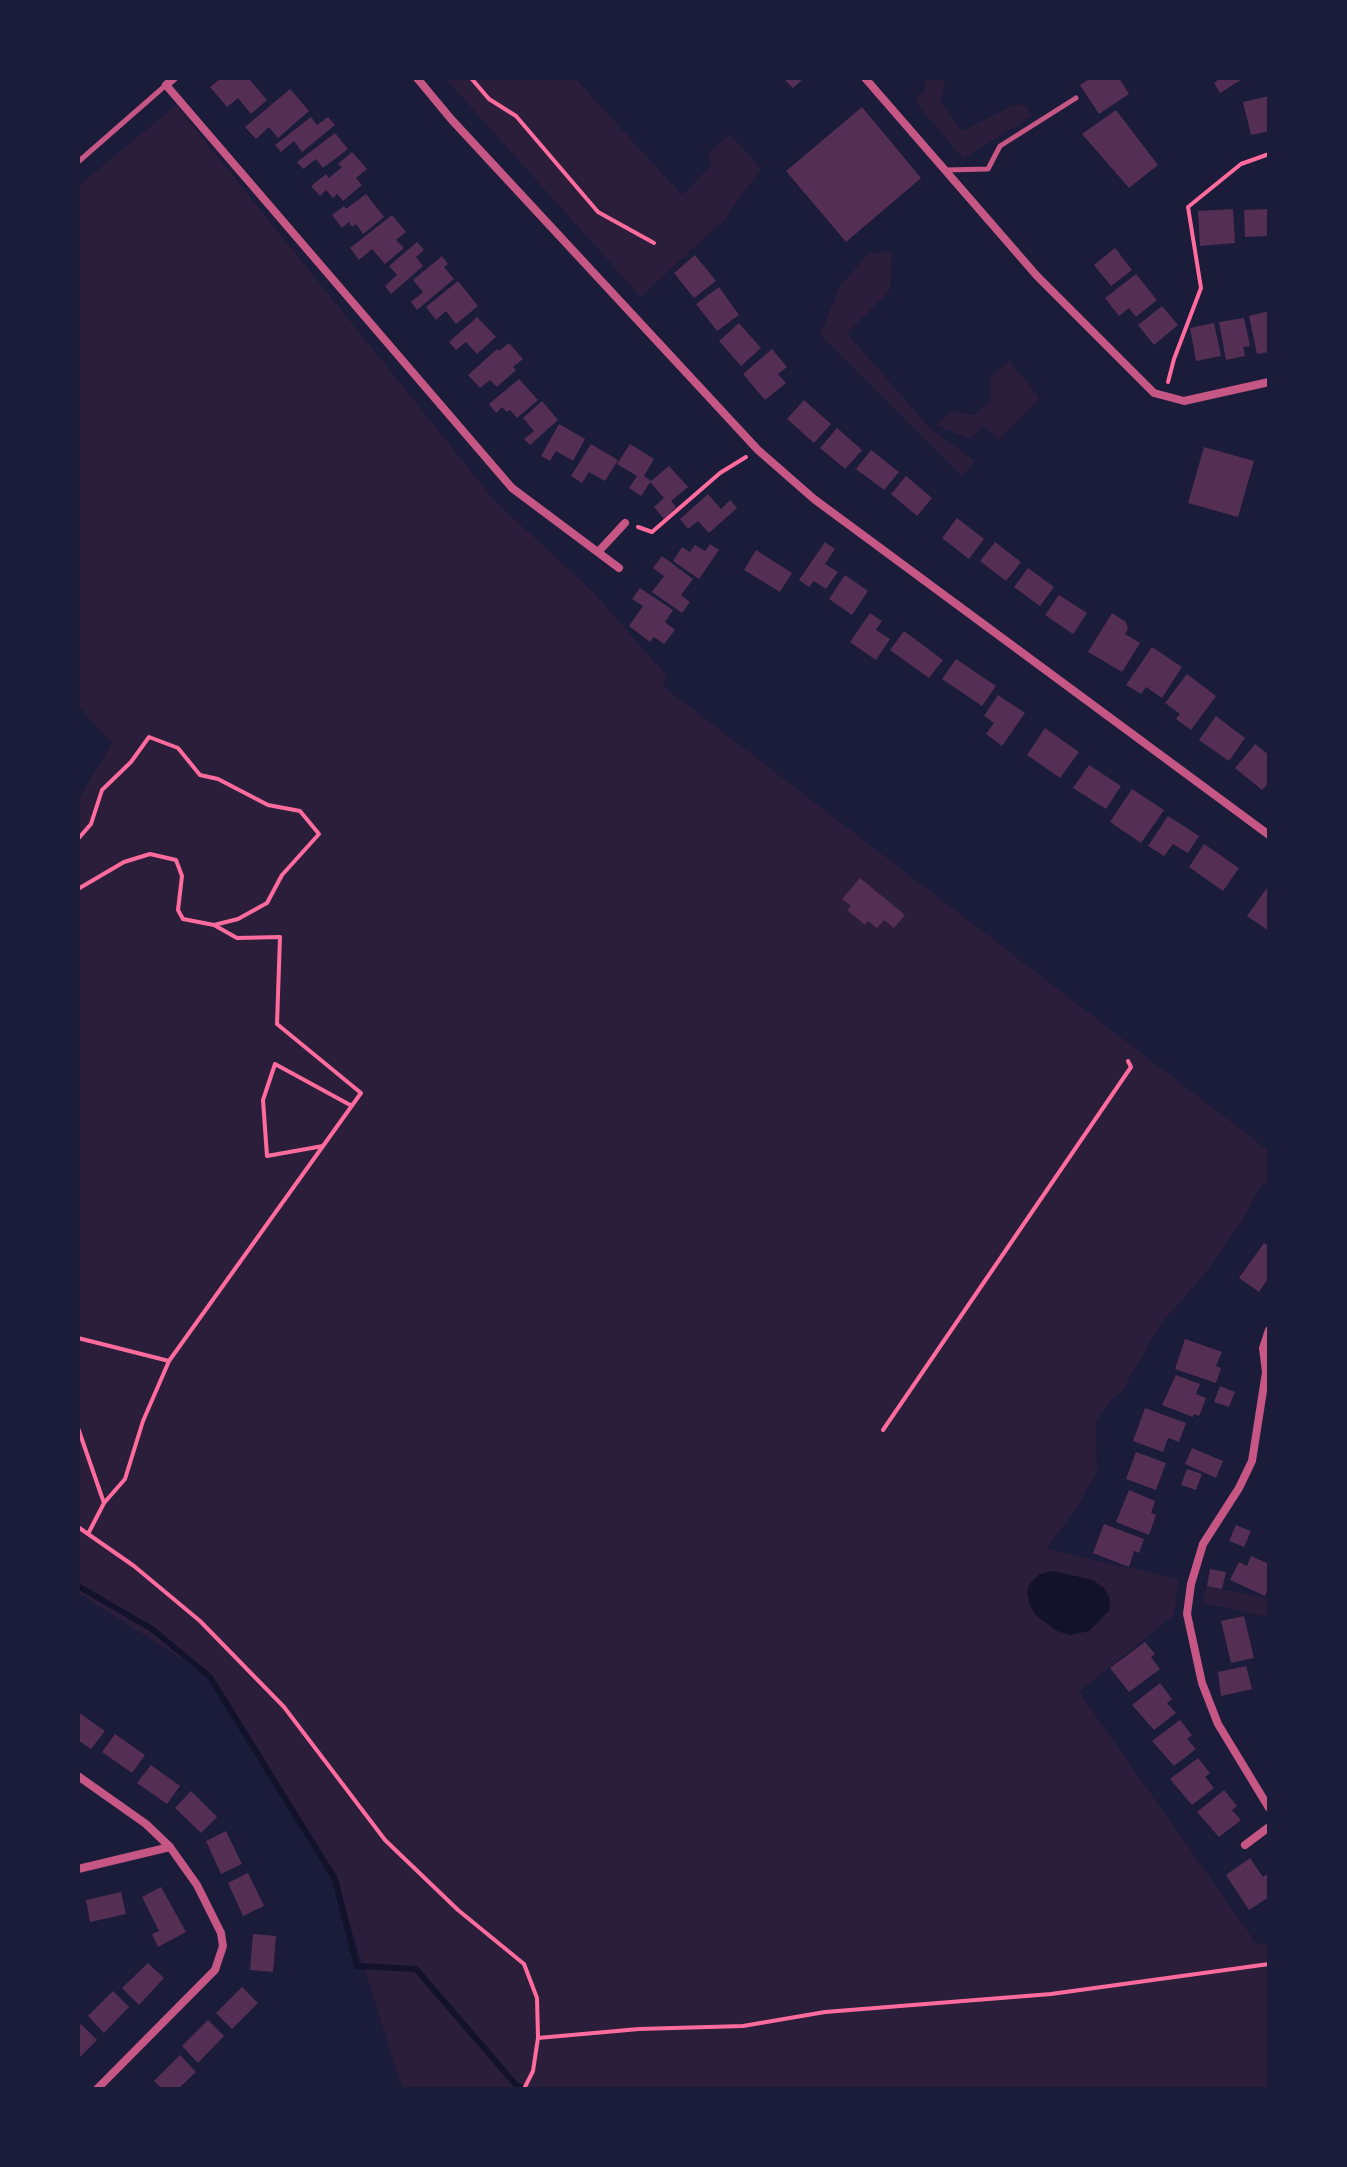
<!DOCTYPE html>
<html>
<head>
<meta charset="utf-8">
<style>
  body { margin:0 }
  #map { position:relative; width:1347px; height:2167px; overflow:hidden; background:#1b1b3a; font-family:Ubuntu,sans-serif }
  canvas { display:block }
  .frame { position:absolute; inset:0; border:80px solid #1b1b3a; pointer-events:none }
</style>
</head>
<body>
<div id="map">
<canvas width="1347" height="2167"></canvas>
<div class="frame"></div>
</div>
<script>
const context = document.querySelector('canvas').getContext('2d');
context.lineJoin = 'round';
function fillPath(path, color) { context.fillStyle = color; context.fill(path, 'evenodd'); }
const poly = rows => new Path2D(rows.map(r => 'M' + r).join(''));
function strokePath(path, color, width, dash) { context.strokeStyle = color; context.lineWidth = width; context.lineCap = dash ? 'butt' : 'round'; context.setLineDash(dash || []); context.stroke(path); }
const green = poly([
  [445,78,575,78,682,195,710,166,711,159,708,153,730,134,761,168,725,219,641,297],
  [925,78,945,78,941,103,962,131,1012,106,1024,104,1032,116,963,159,915,101,925,89],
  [176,105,495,501,595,594,666,675,664,687,1269,1151,1269,1182,1260,1187,1242,1221,1204,1275,1160,1325,1121,1393,1115,1396,1096,1421,1097,1471,1077,1508,1046,1549,1179,1579,1174,1615,1079,1692,1256,1943,1269,1945,1269,2089,403,2089,335,1879,210,1677,78,1593,78,800,112,743,78,706,78,186],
  [892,252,890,290,847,333,931,429,975,461,962,476,820,335,840,286,869,253],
  [1009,361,1040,398,998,440,984,426,970,439,936,425,952,411,974,415,991,400,990,378],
  [1207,1586,1269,1599,1269,1617,1202,1603]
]);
const water = poly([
  [1053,1571,1093,1580,1105,1589,1110,1599,1109,1611,1089,1631,1070,1635,1057,1631,1035,1615,1029,1602,1027,1591,1031,1582,1040,1574]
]);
const stream = poly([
  [78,1586,152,1629,210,1677,335,1879,357,1966,416,1969,516,2085,524,2089]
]);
const building = poly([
  [221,78,248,78,267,100,251,114,238,98,227,107,210,87],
  [783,78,804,78,793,88],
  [1091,78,1119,78,1129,94,1099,114,1080,85],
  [1221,78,1244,78,1220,93,1214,83],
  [290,89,309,111,278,138,269,127,256,139,245,127],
  [1269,96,1269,131,1251,135,1243,102],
  [862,107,921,178,846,242,786,171],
  [1116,110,1158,165,1129,188,1082,134],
  [311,117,317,125,328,117,335,125,302,152,294,141,281,152,275,145],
  [335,133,348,149,323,168,316,159,303,169,297,162],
  [352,152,367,169,356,178,362,185,343,201,337,194,333,198,326,190,320,196,311,186,326,174,329,178,342,167,338,164],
  [366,194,384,217,363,234,356,224,352,227,349,222,342,228,332,215,344,206,346,209],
  [1233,209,1235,243,1200,246,1198,211],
  [1269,209,1269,236,1245,237,1244,210],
  [392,215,406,232,396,240,404,248,385,264,372,249,359,260,350,248],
  [417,242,424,250,416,257,423,266,391,294,385,286,397,275,389,266],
  [1115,248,1132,270,1111,286,1094,265],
  [695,255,716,281,694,298,674,273],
  [442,256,448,264,444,267,454,279,417,310,411,302,423,292,413,280],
  [1136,274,1157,300,1136,317,1129,308,1119,316,1105,298],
  [458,281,478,306,456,324,446,311,436,320,426,307],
  [719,287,739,315,717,331,696,304],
  [1162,306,1178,325,1154,345,1138,325],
  [1269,311,1269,352,1257,354,1249,316],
  [477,317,496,337,477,354,466,342,456,350,449,342],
  [1244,318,1250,346,1243,347,1245,356,1226,360,1219,322],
  [739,323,761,348,741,366,719,341],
  [1214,323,1221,356,1196,361,1190,328],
  [509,343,523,359,513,367,516,370,497,387,490,380,480,388,468,375,497,349,499,351],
  [772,349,787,367,778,374,786,383,765,400,743,374],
  [519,379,538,400,517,418,510,410,507,412,502,407,496,413,489,404],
  [804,400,831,424,814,443,787,419],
  [542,401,558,420,530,445,524,439,534,431,523,418],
  [559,424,585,439,573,461,556,451,550,461,541,456],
  [837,428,862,450,845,469,820,448],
  [591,444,618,460,605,481,589,472,582,483,571,476],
  [630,444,654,459,644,476,651,481,641,496,629,488,637,476,617,464],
  [1204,447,1254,461,1238,517,1188,503],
  [871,450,899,472,884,490,856,469],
  [669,466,688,487,671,501,676,507,664,519,654,507,664,498,650,482],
  [906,476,932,498,917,516,891,494],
  [708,494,721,509,730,500,737,508,709,533,698,521,688,529,680,519],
  [957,518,984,539,969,559,942,538],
  [825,542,835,549,825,564,838,572,826,589,814,581,809,587,799,580],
  [995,542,1021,562,1006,581,980,561],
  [710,544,719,550,699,579,673,561,682,547,690,552,695,545,705,551],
  [756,550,792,573,780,592,744,570],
  [662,556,693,579,681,595,690,602,682,613,652,592,664,576,653,568],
  [1028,568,1054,587,1040,606,1014,587],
  [845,575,868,591,852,615,829,599],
  [640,588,673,610,665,622,675,630,664,644,654,637,650,642,629,626,643,606,632,599],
  [1059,595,1087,613,1073,634,1045,615],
  [870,613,882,621,876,630,890,639,876,660,850,642],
  [1112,613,1126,622,1128,629,1125,634,1140,643,1122,672,1088,652],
  [904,631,943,660,929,678,890,650],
  [1152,647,1182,667,1162,698,1146,687,1141,694,1126,685],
  [956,659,996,686,982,706,942,679],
  [1187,674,1216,696,1191,730,1176,719,1180,714,1165,703],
  [998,695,1025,713,1002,746,986,734,994,723,984,716],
  [1216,716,1245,738,1229,761,1199,740],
  [1045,728,1079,752,1060,778,1027,755],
  [1255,744,1269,755,1269,782,1262,790,1235,768],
  [1089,765,1121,786,1106,809,1073,788],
  [1132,789,1164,810,1141,843,1110,822],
  [1168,816,1199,836,1188,853,1173,844,1164,856,1148,846],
  [1204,844,1239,868,1223,891,1189,867],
  [860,878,905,915,894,928,884,920,877,928,868,921,865,925,847,910,851,906,842,899],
  [1269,885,1269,931,1247,916],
  [1264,1243,1269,1246,1269,1277,1259,1292,1239,1278],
  [1185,1339,1222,1352,1216,1366,1221,1368,1216,1383,1175,1369],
  [1176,1375,1200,1384,1196,1394,1206,1398,1199,1416,1194,1414,1193,1417,1162,1405],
  [1220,1386,1235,1392,1229,1407,1214,1402],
  [1145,1408,1186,1423,1179,1442,1168,1438,1163,1452,1133,1441],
  [1192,1448,1223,1461,1216,1478,1185,1464],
  [1136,1452,1166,1463,1156,1490,1126,1479],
  [1187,1469,1202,1474,1196,1490,1181,1485],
  [1129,1490,1155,1501,1151,1513,1156,1515,1149,1535,1116,1522],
  [1104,1524,1144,1539,1139,1553,1134,1551,1129,1567,1093,1553],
  [1236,1525,1251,1531,1244,1547,1229,1541],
  [1251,1556,1269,1564,1269,1586,1265,1596,1230,1580,1239,1562,1247,1566],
  [1210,1569,1226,1572,1222,1589,1207,1586],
  [1244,1616,1254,1658,1231,1663,1221,1621],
  [1145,1642,1155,1654,1151,1657,1160,1669,1129,1692,1110,1668],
  [1246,1666,1252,1689,1221,1696,1218,1672],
  [1160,1683,1172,1699,1167,1703,1176,1713,1154,1730,1132,1705],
  [78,1712,105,1731,91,1749,78,1740],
  [1180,1720,1192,1735,1187,1739,1196,1749,1174,1766,1152,1741],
  [115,1734,145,1755,132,1773,102,1752],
  [1198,1758,1210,1773,1205,1777,1214,1788,1192,1805,1170,1779],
  [151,1765,180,1786,167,1804,137,1783],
  [1224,1790,1237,1806,1232,1810,1241,1820,1219,1837,1197,1812],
  [191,1791,217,1817,201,1833,175,1808],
  [226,1831,242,1864,221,1874,206,1841],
  [1250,1858,1263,1877,1269,1873,1269,1897,1249,1910,1226,1875],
  [248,1873,264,1906,243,1916,228,1883],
  [161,1887,186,1932,158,1947,152,1934,159,1931,142,1897],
  [121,1892,126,1914,90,1922,86,1900],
  [253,1934,276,1936,273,1972,250,1970],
  [148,1963,164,1978,139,2005,122,1988],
  [242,1987,258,2003,232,2029,216,2013],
  [113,1991,129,2007,104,2033,88,2016],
  [208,2020,224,2036,198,2063,182,2046],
  [81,2024,97,2040,78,2059,78,2027],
  [180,2055,196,2072,178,2089,162,2089,154,2081]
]);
const path = poly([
  [471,78,489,99,516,116,598,212,654,243],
  [1168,382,1174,359,1201,288,1188,207,1241,164,1269,154],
  [638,527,652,532,720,473,746,457],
  [78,839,91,824,102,790,131,762,149,737,178,748,200,775,218,779,268,805,300,811,319,834,282,875,267,903,238,919,214,925,183,919,178,910,182,876,176,860,150,854,124,862,78,889],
  [323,1146,267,1156,263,1100,275,1064,352,1106],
  [78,1338,169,1361,143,1421,125,1479,104,1503],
  [169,1361,361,1093,277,1024,280,937,237,938,214,925],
  [78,1428,104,1503,89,1532],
  [883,1430,1131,1067,1128,1061],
  [78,1527,134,1566,200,1621,284,1707,385,1840,458,1910,524,1964,537,1998,538,2038,533,2071,524,2089],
  [538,2038,639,2029,743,2026,825,2012,1051,1994,1269,1964]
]);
const service = poly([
  [78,162,166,85],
  [946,170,988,169,1000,146,1076,98]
]);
const minor = poly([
  [174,78,166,85,512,488,619,568],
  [417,78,451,119,758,450,814,499,1269,835],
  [865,78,1037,276,1154,393,1184,401,1269,382],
  [599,551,625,523],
  [1269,1330,1263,1348,1266,1372,1252,1461,1239,1488,1203,1544,1191,1584,1187,1614,1202,1683,1218,1724,1269,1808],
  [78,1776,146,1824,170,1847,197,1885,221,1933,223,1946,215,1970,97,2089],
  [1245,1845,1269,1827],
  [78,1869,170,1847]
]);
fillPath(green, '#2a1e3b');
fillPath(water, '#12122b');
strokePath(stream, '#12122b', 6);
fillPath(building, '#542f53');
strokePath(path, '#ff6b9d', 4);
strokePath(service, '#c65784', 5);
strokePath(minor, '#c65784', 8);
</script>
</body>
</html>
